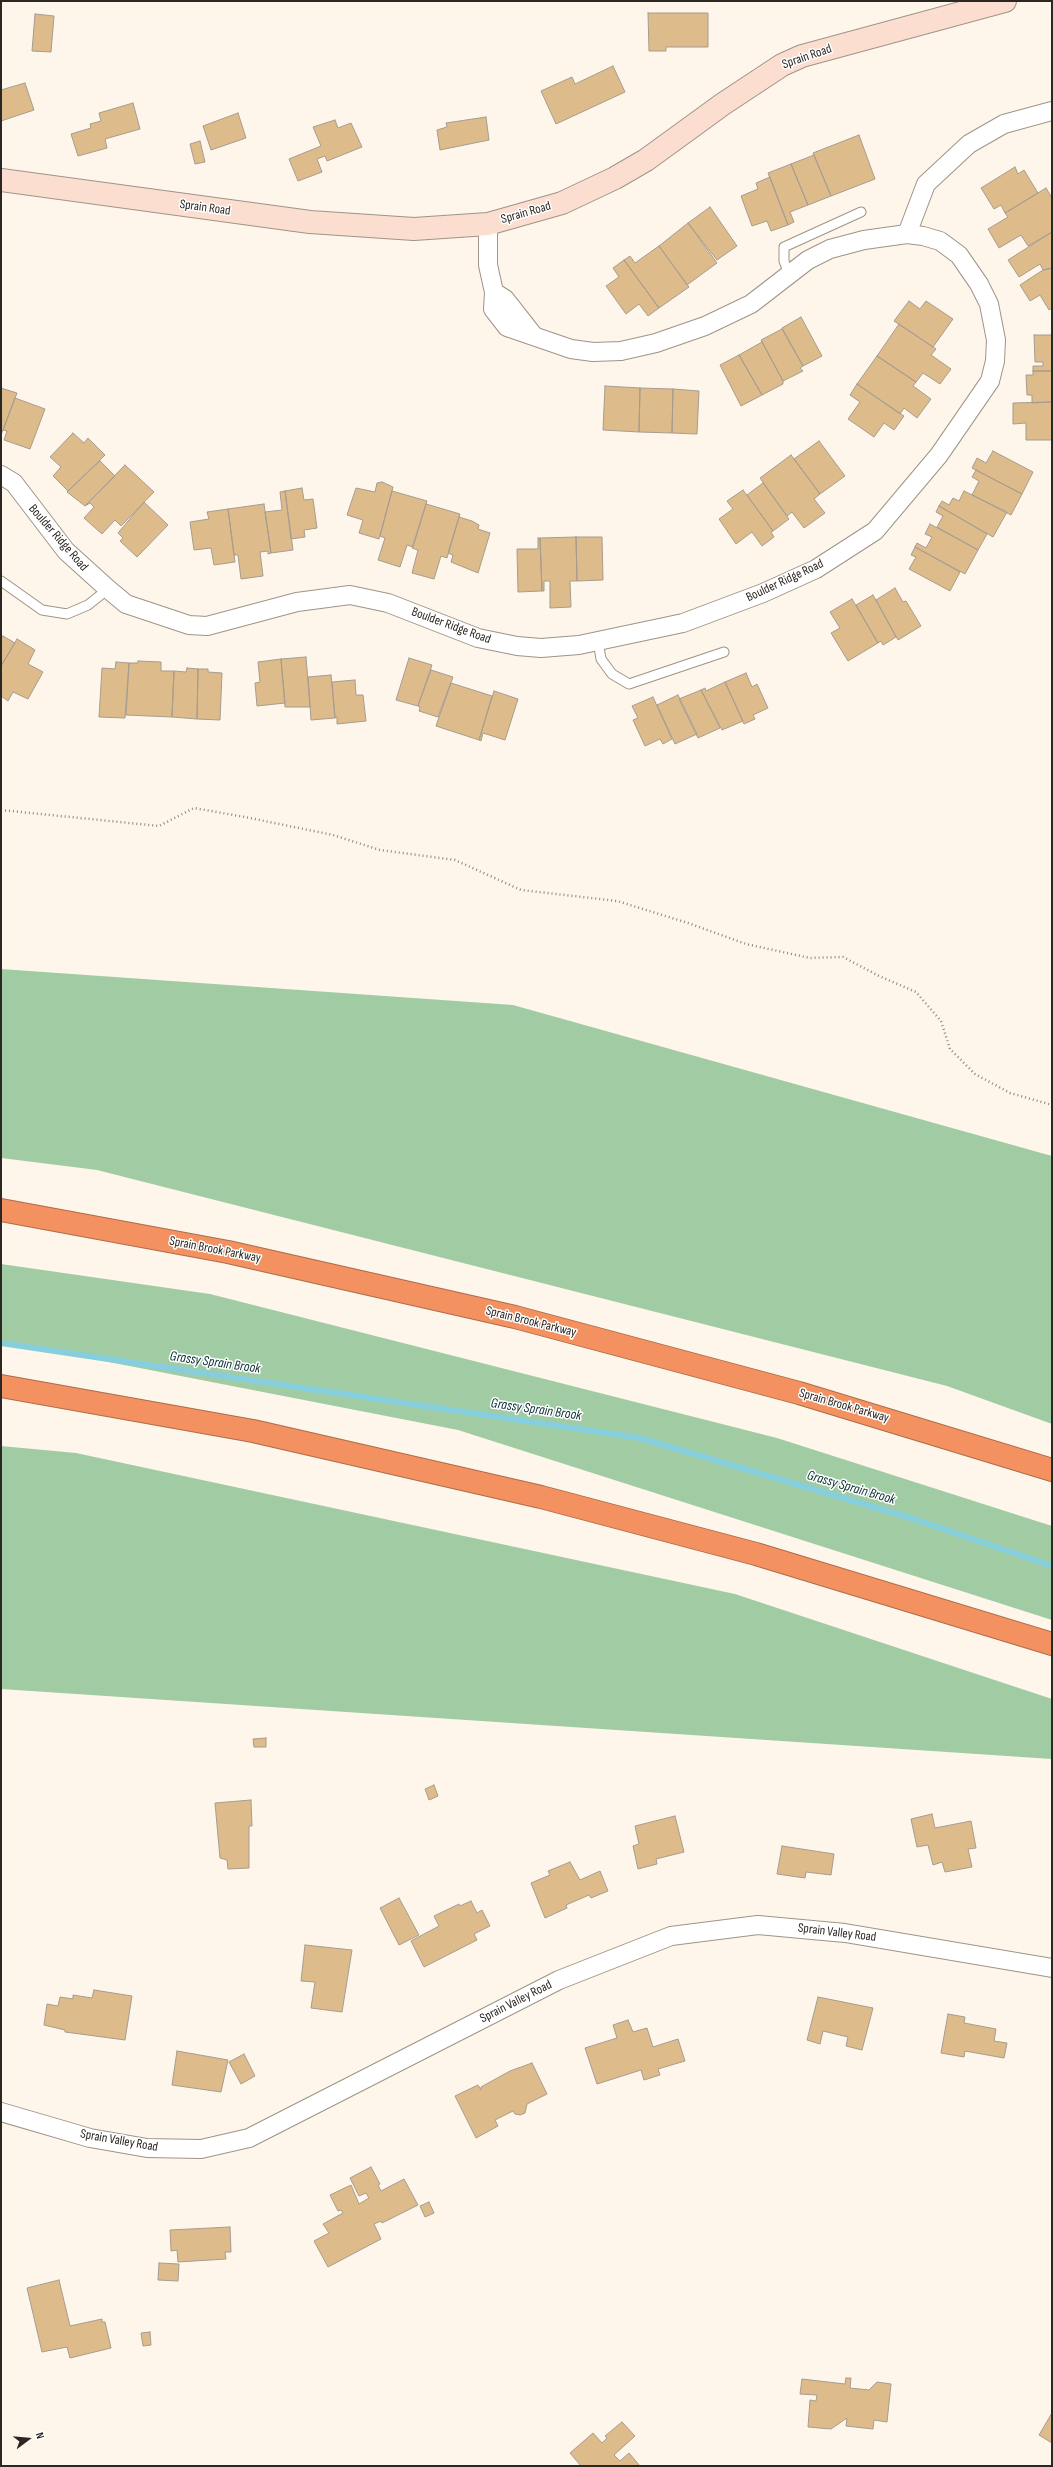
<!DOCTYPE html>
<html>
<head>
<meta charset="utf-8">
<style>
  body { margin:0 }
  #map { position:relative; width:1053px; height:2467px; overflow:hidden; background:#fef6ea; font-family:"Sofia Sans Condensed",sans-serif }
  canvas { display:block }
  .frame { position:absolute; inset:0; border:2px solid #2b2722; pointer-events:none }
  .north { position:absolute; left:8px; top:2419px; width:40px; height:40px; -webkit-text-stroke:3px #fff; paint-order:stroke; rotate:74deg; font-size:11px; font-weight:700; line-height:16px; text-align:center; color:#2b2722 }
  .north::after { content:''; display:block; margin:auto; width:14px; height:18px; background:#2b2722; clip-path:polygon(50% 0,100% 100%,50% 72%,0 100%) }
</style>
</head>
<body>
<div id="map">
<canvas width="1053" height="2467"></canvas>
<div class="frame"></div>
<div class="north">N</div>
</div>
<script>
const context = document.querySelector('canvas').getContext('2d');
context.lineJoin = 'round';
function fillPath(path, color) { context.fillStyle = color; context.fill(path, 'evenodd'); }
const poly = rows => new Path2D(rows.map(r => 'M' + r).join(''));
function strokePath(path, color, width, dash) { context.strokeStyle = color; context.lineWidth = width; context.lineCap = dash ? 'butt' : 'round'; context.setLineDash(dash || []); context.stroke(path); }
function drawText(font, color, halo, rows, align = 'center') {
  context.font = font + ' "Sofia Sans Condensed",sans-serif'; context.lineWidth = 3; context.setLineDash([]); context.textBaseline = 'middle'; context.strokeStyle = halo; context.fillStyle = color; for (const [text, x, y, turn = 0] of rows) {
    context.save(); context.translate(x, y); context.rotate((+turn || 0) * Math.PI / 180); context.textAlign = isNaN(turn) ? turn : align; if (halo) context.strokeText(text, 0, 0); context.fillText(text, 0, 0); context.restore();
  }
}
const forest = poly([
  [1,969,513,1005,1052,1156,1052,1424,947,1386,97,1170,1,1158],
  [1,1264,210,1294,777,1438,1052,1526,1052,1620,458,1430,1,1341],
  [1,1446,76,1453,735,1594,1052,1699,1052,1759,1,1689]
]);
const stream = poly([
  [1,1343,640,1438,911,1518,1052,1566]
]);
const building = poly([
  [648,13,708,13,708,47,666,47,666,51,649,51,648,13],
  [35,14,54,16,51,52,32,51,35,14],
  [613,66,625,92,556,124,541,91,572,77,575,84,613,66],
  [25,83,34,110,1,121,1,90,25,83],
  [133,103,140,129,105,139,107,148,78,156,71,134,91,128,90,124,101,121,99,113,133,103],
  [238,113,246,138,211,150,203,126,238,113],
  [486,117,489,140,440,150,437,130,447,127,446,123,486,117],
  [335,120,338,128,351,123,362,147,327,161,325,156,317,159,322,172,298,181,289,159,321,146,313,127,335,120],
  [859,135,875,179,831,196,813,153,859,135],
  [200,141,205,162,195,164,190,144,200,141],
  [814,155,831,196,808,205,791,164,814,155],
  [791,164,808,205,790,212,794,222,788,225,768,173,791,164],
  [1015,167,1018,174,1024,170,1038,193,1005,213,1001,205,994,209,981,188,1015,167],
  [770,177,788,225,771,231,767,221,752,226,741,196,758,189,756,183,770,177],
  [1046,188,1052,198,1052,232,1028,246,1021,235,999,248,988,229,1008,217,1005,213,1046,188],
  [710,207,737,246,717,260,688,223,710,207],
  [688,223,717,263,687,285,659,246,688,223],
  [1052,232,1052,268,1043,270,1040,264,1019,277,1008,260,1052,232],
  [659,246,689,287,659,308,624,260,630,256,635,263,659,246],
  [624,260,659,308,648,316,639,304,626,314,606,286,619,277,613,268,624,260],
  [1052,268,1052,308,1049,310,1040,295,1030,301,1020,285,1043,270,1052,268],
  [909,301,920,309,926,301,953,319,933,347,894,321,909,301],
  [801,317,822,356,803,366,782,328,801,317],
  [899,324,936,349,931,355,951,369,940,384,923,373,916,382,877,356,899,324],
  [782,329,803,366,800,368,803,371,783,381,761,340,782,329],
  [1034,335,1052,335,1052,371,1033,371,1033,366,1043,366,1043,362,1035,362,1034,335],
  [762,342,783,381,783,384,762,395,739,355,762,342],
  [739,355,762,395,741,406,720,365,739,355],
  [877,356,916,382,913,386,931,399,917,418,904,408,900,414,857,384,877,356],
  [1033,371,1052,371,1052,402,1032,403,1032,395,1027,395,1026,375,1033,375,1033,371],
  [857,384,904,416,894,430,884,423,874,437,848,419,860,402,850,395,857,384],
  [605,386,640,388,639,432,603,430,605,386],
  [1,388,17,393,1,435,1,388],
  [640,388,673,389,672,433,639,432,640,388],
  [673,389,699,391,697,434,672,433,673,389],
  [15,398,45,409,30,449,4,440,7,431,3,430,15,398],
  [1052,402,1052,440,1026,440,1026,423,1013,424,1013,403,1052,402],
  [73,433,84,443,88,438,105,455,68,491,53,476,61,467,50,457,73,433],
  [819,441,845,476,820,494,794,459,819,441],
  [993,451,1033,472,1022,494,972,468,977,458,986,463,993,451],
  [791,455,820,494,814,499,825,513,804,528,792,512,787,516,760,478,791,455],
  [100,461,115,476,85,506,67,492,100,461],
  [125,465,154,492,121,526,115,520,102,534,84,518,94,507,90,503,85,506,125,465],
  [976,470,1022,494,1011,515,972,495,979,481,972,477,976,470],
  [382,482,393,487,379,539,359,533,363,520,347,515,356,488,375,492,377,483,382,482],
  [763,483,789,519,773,531,747,495,763,483],
  [302,488,304,500,313,499,317,528,304,530,305,537,291,539,285,491,302,488],
  [743,490,773,531,771,532,774,537,762,546,752,532,736,544,719,519,733,509,727,501,743,490],
  [285,491,293,550,271,553,265,512,282,510,280,492,285,491],
  [392,491,427,501,413,547,407,545,400,567,378,560,385,538,380,536,392,491],
  [964,491,1007,512,993,537,939,506,942,501,949,505,953,498,959,501,964,491],
  [144,502,168,525,137,557,120,541,123,538,118,533,144,502],
  [264,504,271,553,268,554,268,551,260,552,263,576,241,579,238,555,234,555,228,509,264,504],
  [426,504,460,514,447,558,441,556,434,579,412,573,418,550,412,548,426,504],
  [939,506,987,534,978,550,937,527,943,516,936,512,939,506],
  [228,509,235,562,214,565,211,548,194,550,190,522,209,519,207,512,228,509],
  [459,517,472,521,479,525,478,529,490,533,478,573,451,562,453,555,448,553,459,517],
  [930,524,978,550,965,574,915,547,917,543,926,548,932,537,925,534,930,524],
  [576,537,602,537,603,580,577,581,576,537],
  [576,537,577,581,570,581,571,607,550,608,550,581,544,581,544,591,542,591,540,538,576,537],
  [538,538,540,538,542,591,518,592,517,549,538,549,538,538],
  [915,547,960,572,950,591,909,569,916,557,911,555,915,547],
  [895,588,903,602,906,601,921,626,898,640,876,600,895,588],
  [873,595,896,637,883,645,881,641,878,643,856,605,873,595],
  [852,599,878,643,848,661,831,633,840,628,830,612,852,599],
  [3,636,15,643,1,666,1,639,3,636],
  [17,639,35,650,28,664,43,672,28,699,13,692,8,701,1,696,1,666,17,639],
  [306,657,310,707,285,707,281,659,306,657],
  [409,658,432,665,418,706,396,700,409,658],
  [281,659,285,703,257,706,255,683,260,682,258,662,281,659],
  [138,661,161,662,161,671,174,671,172,717,126,715,129,663,138,663,138,661],
  [116,662,129,663,125,718,99,717,102,668,115,669,116,662],
  [187,668,198,669,197,719,172,717,174,671,186,672,187,668],
  [198,669,208,669,208,672,222,673,220,720,197,719,198,669],
  [431,670,453,677,438,717,419,711,420,707,418,706,431,670],
  [746,673,752,687,757,684,768,708,753,715,755,719,744,724,725,682,746,673],
  [331,675,335,718,311,720,308,677,331,675],
  [355,680,356,695,363,695,366,721,337,724,337,717,335,718,332,682,355,680],
  [725,682,743,721,722,730,701,690,705,688,706,691,725,682],
  [451,683,492,696,479,740,436,726,451,683],
  [701,690,720,728,698,738,679,699,701,690],
  [494,691,518,699,505,740,483,733,481,741,479,740,494,691],
  [678,695,697,734,675,744,657,705,678,695],
  [653,697,672,739,663,744,660,739,645,746,633,720,638,718,632,706,653,697],
  [266,1738,266,1747,254,1747,253,1739,266,1738],
  [434,1785,438,1796,429,1800,425,1789,434,1785],
  [251,1800,252,1826,249,1826,249,1868,228,1869,227,1860,220,1858,215,1803,251,1800],
  [932,1814,935,1828,971,1821,976,1848,968,1849,972,1867,945,1872,942,1862,933,1865,928,1845,917,1847,911,1819,932,1814],
  [675,1816,684,1852,656,1859,657,1864,638,1869,633,1846,639,1844,635,1826,675,1816],
  [782,1846,834,1854,831,1875,806,1872,805,1878,777,1874,782,1846],
  [570,1862,580,1880,600,1871,608,1891,591,1898,589,1895,566,1905,567,1908,545,1918,531,1883,550,1875,548,1871,570,1862],
  [399,1898,419,1935,399,1945,380,1908,399,1898],
  [471,1901,477,1913,482,1910,490,1926,474,1934,477,1940,424,1967,411,1941,439,1926,434,1916,459,1904,460,1906,471,1901],
  [305,1945,352,1950,342,2012,311,2008,315,1982,301,1981,305,1945],
  [94,1990,132,1996,125,2040,65,2032,65,2030,44,2025,47,2004,58,2006,60,1997,73,1999,73,1995,92,1998,94,1990],
  [818,1997,873,2008,862,2050,846,2046,848,2037,823,2031,820,2044,807,2040,818,1997],
  [948,2014,965,2017,964,2023,996,2029,994,2041,1007,2043,1004,2058,965,2051,964,2057,941,2053,948,2014],
  [628,2020,633,2032,647,2028,653,2047,678,2039,685,2061,658,2069,660,2075,644,2080,641,2070,597,2084,585,2048,617,2038,613,2025,628,2020],
  [177,2051,228,2060,221,2092,172,2085,177,2051],
  [244,2054,255,2076,241,2084,229,2062,244,2054],
  [532,2063,547,2094,527,2104,525,2113,520,2115,515,2114,513,2111,495,2120,498,2126,476,2138,455,2096,478,2085,481,2090,481,2087,510,2071,532,2063],
  [371,2167,380,2184,378,2185,381,2191,404,2179,418,2205,382,2223,381,2221,374,2224,381,2239,328,2267,314,2241,329,2233,323,2224,343,2213,341,2210,338,2211,330,2195,351,2185,359,2204,369,2198,366,2193,359,2196,350,2178,371,2167],
  [429,2202,434,2213,425,2217,420,2206,429,2202],
  [230,2227,231,2252,225,2252,226,2259,178,2262,177,2250,171,2251,170,2230,230,2227],
  [159,2263,179,2264,178,2281,158,2280,159,2263],
  [59,2280,70,2326,102,2319,102,2322,105,2322,111,2348,70,2358,67,2347,42,2352,27,2288,59,2280],
  [150,2332,151,2345,143,2346,141,2333,150,2332],
  [846,2378,851,2378,850,2388,869,2390,877,2382,891,2384,887,2422,874,2420,873,2429,846,2426,847,2418,831,2429,808,2427,810,2400,816,2401,817,2395,800,2394,802,2379,845,2384,846,2378],
  [1052,2413,1052,2443,1039,2435,1052,2413],
  [622,2422,635,2436,614,2455,620,2461,629,2453,640,2466,581,2466,570,2453,593,2433,602,2443,607,2438,605,2436,622,2422]
]);
const path = poly([
  [1,810,159,826,194,808,245,817,333,835,380,850,455,860,521,890,617,901,688,923,746,944,810,958,843,957,879,976,916,992,941,1021,950,1049,975,1074,1010,1093,1052,1105]
]);
const lane = poly([
  [789,274,784,261,784,247,861,212],
  [1,581,42,610,67,614,88,605,108,589],
  [598,641,601,659,612,674,629,684,724,652]
]);
const street = poly([
  [907,234,926,184,969,144,1004,124,1052,111],
  [494,292,505,299,534,336],
  [1,475,14,483,66,551,108,589,126,604,189,625,207,626,297,602,350,595,388,603,478,638,517,646,541,648,579,645,683,623,763,593,816,569,875,531,939,455,990,381,995,361,996,340,989,304,979,284,959,255,940,241,923,236,907,234,864,240,830,249,808,260,751,304,705,326,656,343,621,351,593,352,571,349,507,327,493,309,494,292,488,265,488,224],
  [1,2112,90,2138,147,2148,201,2149,249,2138,559,1980,671,1936,758,1925,845,1933,1052,1968]
]);
const secondary = poly([
  [1,180,310,222,414,229,488,224,562,203,615,178,646,160,723,104,782,65,802,56,1005,1]
]);
const highway = poly([
  [1,1210,228,1252,515,1317,799,1393,1052,1470],
  [1,1386,253,1431,541,1497,756,1554,1052,1644]
]);
const streetNames = [
  ["Sprain Road",807,57,-19],
  ["Sprain Road",205,208,8],
  ["Sprain Road",526,213,-16],
  ["Boulder Ridge Road",58,538,49],
  ["Boulder Ridge Road",785,581,-25],
  ["Boulder Ridge Road",451,626,20],
  ["Sprain Brook Parkway",215,1250,11],
  ["Sprain Brook Parkway",531,1322,14],
  ["Sprain Brook Parkway",844,1406,16],
  ["Sprain Valley Road",837,1933,7],
  ["Sprain Valley Road",516,2002,-27],
  ["Sprain Valley Road",119,2141,10]
];
const waterNames = [
  ["Grassy Sprain Brook",215,1363,8],
  ["Grassy Sprain Brook",536,1410,8],
  ["Grassy Sprain Brook",851,1488,16]
];
fillPath(forest, '#a1cca3');
strokePath(stream, '#86cedc', 6);
fillPath(building, '#ddbb8b');
strokePath(building, '#a69c8f', 1);
strokePath(lane, '#9e9487', 11);
strokePath(street, '#9e9487', 20);
strokePath(secondary, '#9e9487', 24);
strokePath(highway, '#ad6c4b', 24);
strokePath(path, '#8d877f', 2.5, [1, 3]);
strokePath(lane, '#fff', 9);
strokePath(street, '#fff', 18);
strokePath(secondary, '#fbded0', 22);
strokePath(highway, '#f39161', 22);
drawText('13px', '#2b2722', '#fff', streetNames);
drawText('italic 14px', '#0a2f35', '#fff', waterNames);
</script>
</body>
</html>
